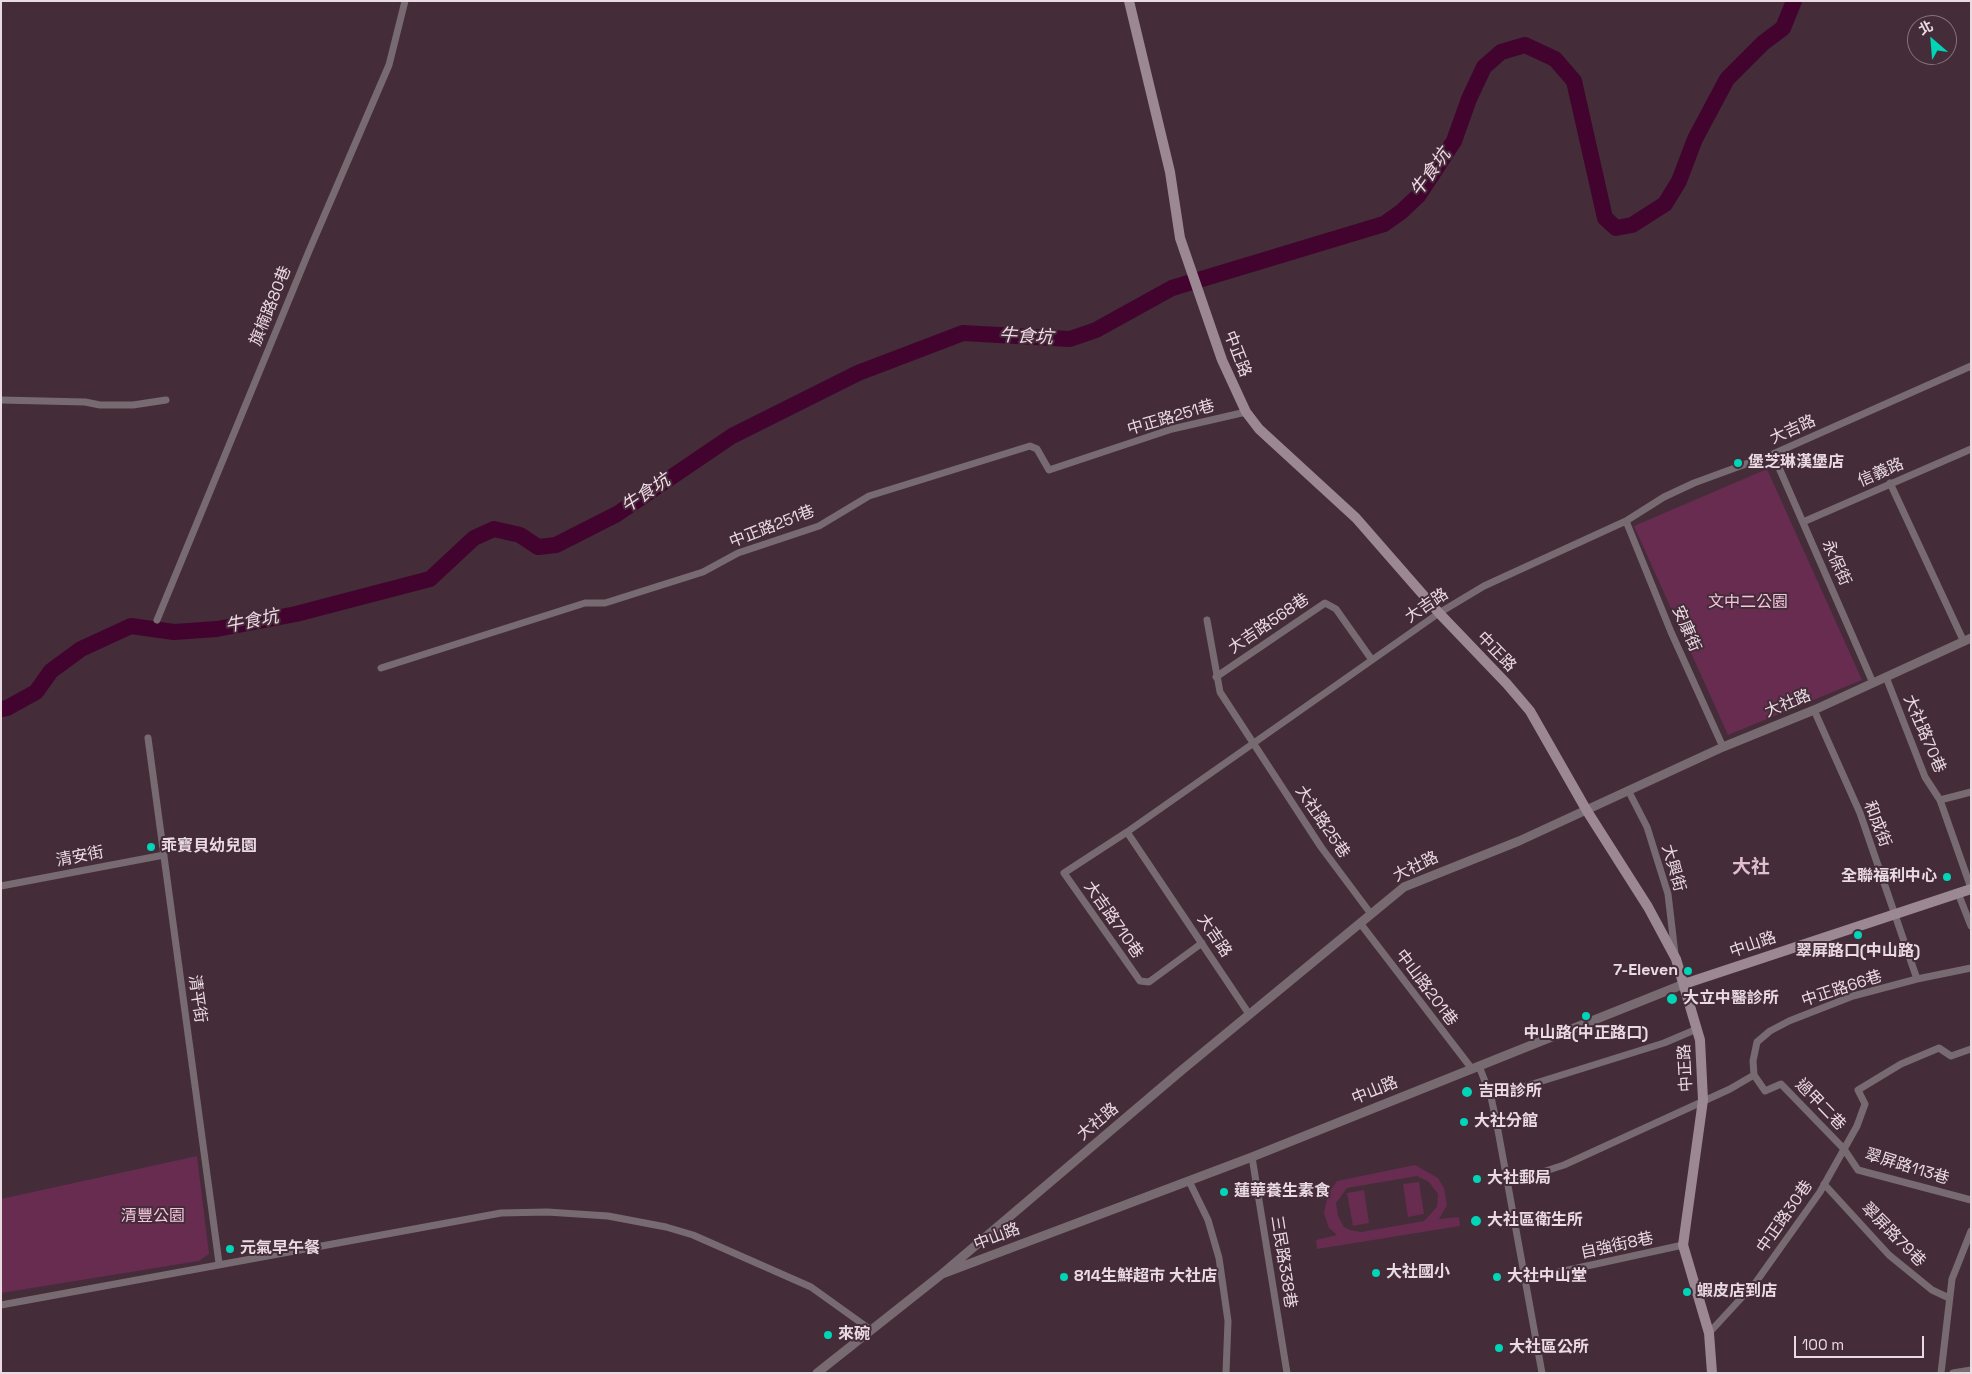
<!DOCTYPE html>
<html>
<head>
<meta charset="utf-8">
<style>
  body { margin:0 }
  #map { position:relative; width:1972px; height:1374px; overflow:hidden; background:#442c39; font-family:"Space Grotesk","Noto Sans TC",sans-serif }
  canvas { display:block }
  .frame { position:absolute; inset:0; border:2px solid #eadae2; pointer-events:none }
  .north { position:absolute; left:1907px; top:15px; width:50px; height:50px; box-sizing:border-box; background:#442c39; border:1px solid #86727d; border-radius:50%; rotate:333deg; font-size:14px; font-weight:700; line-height:20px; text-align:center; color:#eadae2 }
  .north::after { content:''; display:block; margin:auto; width:18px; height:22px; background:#00d5b7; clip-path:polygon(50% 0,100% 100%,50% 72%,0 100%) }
  .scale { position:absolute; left:1794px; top:1336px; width:130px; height:22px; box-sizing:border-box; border:2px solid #eadae2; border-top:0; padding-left:6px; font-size:15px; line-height:18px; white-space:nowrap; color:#eadae2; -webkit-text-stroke:4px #442c39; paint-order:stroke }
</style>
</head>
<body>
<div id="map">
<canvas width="1972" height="1374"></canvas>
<div class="frame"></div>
<div class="north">北</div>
<div class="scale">100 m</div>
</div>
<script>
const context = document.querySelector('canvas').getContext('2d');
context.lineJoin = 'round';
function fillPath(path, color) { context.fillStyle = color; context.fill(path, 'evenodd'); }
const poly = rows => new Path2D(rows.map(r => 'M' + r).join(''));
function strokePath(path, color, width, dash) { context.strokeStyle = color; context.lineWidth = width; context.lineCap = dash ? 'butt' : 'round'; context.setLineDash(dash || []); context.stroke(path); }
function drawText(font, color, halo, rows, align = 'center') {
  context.font = font + ' "Space Grotesk","Noto Sans TC",sans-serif'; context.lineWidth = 4; context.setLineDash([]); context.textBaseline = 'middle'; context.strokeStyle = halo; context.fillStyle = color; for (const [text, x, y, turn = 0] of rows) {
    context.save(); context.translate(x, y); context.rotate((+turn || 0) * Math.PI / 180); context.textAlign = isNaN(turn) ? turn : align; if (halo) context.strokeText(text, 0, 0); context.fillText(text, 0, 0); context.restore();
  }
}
const green = poly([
  [1767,469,1862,680,1728,735,1634,526],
  [197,1156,209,1254,199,1261,1,1293,1,1199],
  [1415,1165,1438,1178,1444,1188,1447,1205,1439,1219,1459,1217,1460,1226,1317,1249,1316,1240,1337,1235,1329,1228,1324,1213,1328,1194,1337,1181],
  [1417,1176,1429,1182,1438,1194,1437,1207,1424,1221,1361,1232,1350,1230,1344,1227,1338,1216,1336,1203,1347,1188],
  [1419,1182,1424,1214,1408,1217,1403,1184],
  [1364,1190,1369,1223,1353,1226,1347,1193]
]);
const river = poly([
  [1,709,7,708,36,692,51,671,81,649,131,626,174,632,217,629,296,614,430,579,474,538,494,529,520,535,538,547,556,545,617,514,732,436,858,373,963,333,1070,339,1096,330,1172,288,1384,224,1401,212,1418,196,1454,141,1469,99,1484,67,1501,52,1525,45,1555,59,1574,81,1605,218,1616,228,1632,225,1665,204,1679,181,1695,139,1727,79,1763,43,1783,28,1794,1]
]);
const minor = poly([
  [1,400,85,402,100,405,133,405,166,400],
  [1773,454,1873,683],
  [1890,483,1964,642],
  [1626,521,1671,632,1723,747],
  [1803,522,1971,449],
  [157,620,309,251,389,65,405,1],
  [1207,620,1220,692,1321,847,1371,914],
  [381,668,585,603,605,603,703,572,738,553,819,526,869,496,1030,446,1037,449,1049,470,1172,429,1246,412],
  [1216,677,1325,603,1336,609,1372,660],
  [1886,677,1925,777,1940,800,1971,888],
  [1814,710,1860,813,1917,979],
  [148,738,219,1263],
  [1628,790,1647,827,1668,894,1675,954],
  [1940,800,1971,792],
  [1127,832,1064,873,1140,981,1149,982,1202,943],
  [1,886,164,855],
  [1958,893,1971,926],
  [1360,923,1472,1069],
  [1249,1014,1127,832,1439,613,1484,586,1626,521,1664,497,1694,483,1773,454,1971,366],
  [1479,1066,1491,1097,1497,1125,1542,1373],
  [1754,1075,1765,1091,1781,1084,1844,1149,1858,1170,1971,1200],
  [1491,1097,1664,1043,1697,1029],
  [1252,1157,1287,1373],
  [1189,1181,1208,1220,1219,1258,1228,1321,1226,1373],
  [1509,1183,1564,1165,1730,1089,1754,1075,1753,1061,1757,1042,1770,1031,1789,1021,1853,996,1917,979,1971,968],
  [1824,1184,1889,1255,1932,1290,1949,1298],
  [1527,1279,1683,1245],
  [1,1305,501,1213,547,1212,608,1216,666,1227,693,1235,811,1287,871,1330],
  [1709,1333,1756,1282,1820,1192,1857,1126,1865,1104,1858,1090,1901,1064,1939,1048,1951,1056,1971,1049],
  [1941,1373,1952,1279,1971,1231],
  [1953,1373,1971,1370]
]);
const tertiary = poly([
  [942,1274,1182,1070,1404,887,1519,841,1723,747,1814,710,1971,638],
  [817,1373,942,1274,1252,1157,1684,984]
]);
const secondary = poly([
  [1129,1,1170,172,1180,238,1222,360,1246,412,1259,429,1356,518,1439,613,1507,684,1530,711,1587,811,1648,907,1676,959,1700,1040,1703,1100,1683,1245,1709,1333,1712,1373],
  [1684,984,1971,889]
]);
const markers = [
  [1738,463,5,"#00d5b7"],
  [151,847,5,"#00d5b7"],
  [1947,877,5,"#00d5b7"],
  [1858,935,5,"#00d5b7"],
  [1688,971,5,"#00d5b7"],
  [1672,999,6,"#00d5b7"],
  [1586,1016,5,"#00d5b7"],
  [1467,1092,6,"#00d5b7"],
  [1464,1122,5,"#00d5b7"],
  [1477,1179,5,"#00d5b7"],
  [1224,1192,5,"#00d5b7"],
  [1476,1221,6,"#00d5b7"],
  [230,1249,5,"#00d5b7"],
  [1376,1273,5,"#00d5b7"],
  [1064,1277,5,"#00d5b7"],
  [1497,1277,5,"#00d5b7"],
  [1687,1292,5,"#00d5b7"],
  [828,1335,5,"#00d5b7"],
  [1499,1348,5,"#00d5b7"]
];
const streetNames = [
  ["旗楠路80巷",271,306,-68],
  ["中正路",1237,354,69],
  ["中正路251巷",1171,418,-16],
  ["大吉路",1793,430,-24],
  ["信義路",1881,473,-23],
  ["中正路251巷",772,527,-21],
  ["永保街",1836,563,66],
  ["大吉路",1427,606,-34],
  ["大吉路568巷",1269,624,-34],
  ["安康街",1686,629,67],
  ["中正路",1496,652,46],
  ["大社路",1788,704,-22],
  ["大社路70巷",1924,734,67],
  ["大社路25巷",1322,822,56],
  ["和成街",1877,824,69],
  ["清安街",80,857,-11],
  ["大社路",1416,867,-26],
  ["大興街",1673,868,74],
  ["大吉路710巷",1113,920,55],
  ["大吉路",1214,936,56],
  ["中山路",1753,945,-19],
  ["中山路201巷",1426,988,53],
  ["中正路66巷",1842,989,-18],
  ["清平街",197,999,82],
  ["中正路",1686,1068,-93],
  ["中山路",1375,1091,-22],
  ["過甲二巷",1820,1105,46],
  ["大社路",1098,1122,-40],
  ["翠屏路113巷",1907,1167,17],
  ["中正路30巷",1785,1217,-55],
  ["翠屏路79巷",1893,1235,45],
  ["中山路",997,1237,-21],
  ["自強街8巷",1617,1246,-12],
  ["三民路338巷",1283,1262,81]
];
const poiNames = [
  ["堡芝琳漢堡店",1748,463],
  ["乖寶貝幼兒園",161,847],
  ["全聯福利中心",1937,877,"right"],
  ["翠屏路口(中山路)",1858,952,"center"],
  ["7-Eleven",1678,971,"right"],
  ["大立中醫診所",1683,999],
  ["中山路(中正路口)",1586,1034,"center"],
  ["吉田診所",1478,1092],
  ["大社分館",1474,1122],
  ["大社郵局",1487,1179],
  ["蓮華養生素食",1234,1192],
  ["大社區衛生所",1487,1221],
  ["元氣早午餐",240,1249],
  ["大社國小",1386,1273],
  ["814生鮮超市 大社店",1074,1277],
  ["大社中山堂",1507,1277],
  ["蝦皮店到店",1697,1292],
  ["來碗",838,1335],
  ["大社區公所",1509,1348]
];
const parkNames = [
  ["文中二公園",1748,603],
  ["清豐公園",153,1217]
];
const waterNames = [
  ["牛食坑",1431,173,-54],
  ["牛食坑",1026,337,3],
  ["牛食坑",646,494,-34],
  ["牛食坑",252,622,-11]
];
const quarterNames = [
  ["大社",1751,868]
];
fillPath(green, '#672c50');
strokePath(river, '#42042e', 16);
strokePath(minor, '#776a71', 7);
strokePath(tertiary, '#776a71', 9);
strokePath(secondary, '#9c8892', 10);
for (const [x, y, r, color] of markers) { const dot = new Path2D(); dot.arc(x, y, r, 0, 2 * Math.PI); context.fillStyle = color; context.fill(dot); strokePath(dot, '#442c39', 2); }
drawText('16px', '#eadae2', '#442c39', streetNames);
drawText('bold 16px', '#eadae2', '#442c39', poiNames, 'left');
drawText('16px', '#f5c5df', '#442c39', parkNames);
drawText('italic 18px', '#f2d9e6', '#442c39', waterNames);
drawText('bold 19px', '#debecf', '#442c39', quarterNames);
</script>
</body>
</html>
